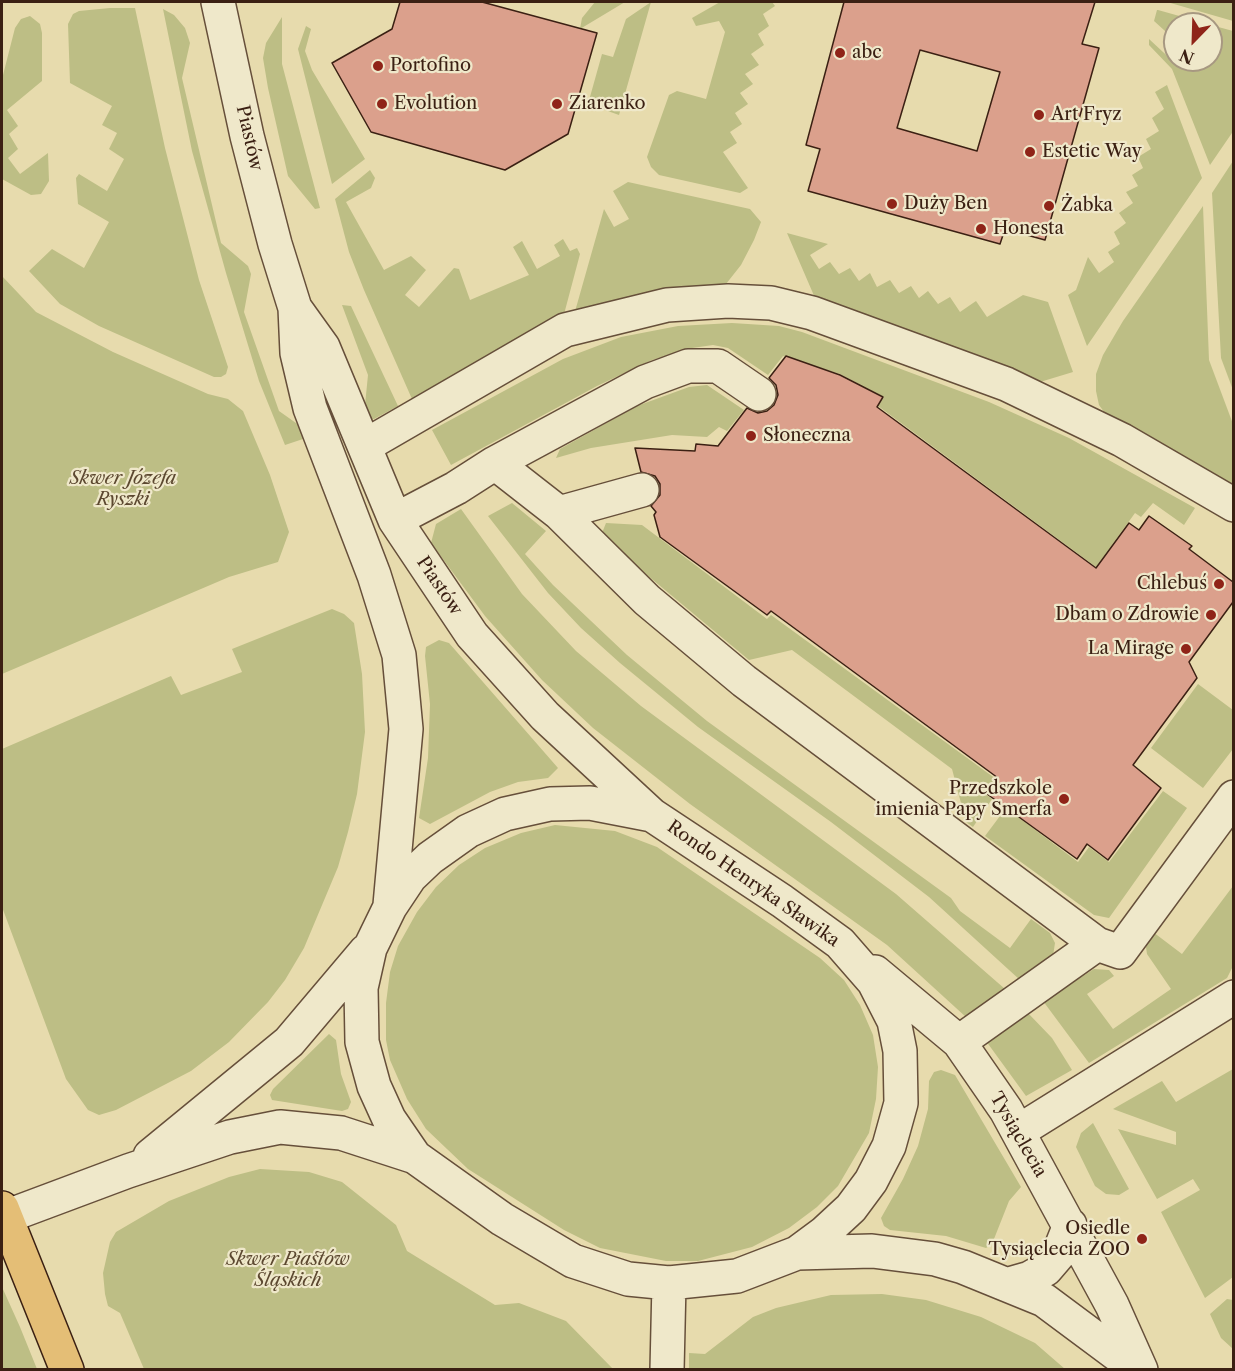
<!DOCTYPE html>
<html>
<head>
<meta charset="utf-8">
<style>
  body { margin:0 }
  #map { position:relative; width:1235px; height:1371px; overflow:hidden; background:#e7dbad; font-family:"Libre Caslon Text",serif }
  canvas { display:block }
  .frame { position:absolute; inset:0; border:3px solid #3b2013; pointer-events:none }
  .north { position:absolute; left:1163px; top:12px; width:60px; height:60px; box-sizing:border-box; background:#efe8ca; border:2px solid #a79881; border-radius:50%; rotate:203deg; font-size:16px; font-weight:700; line-height:24px; text-align:center; color:#3b2013 }
  .north::after { content:''; display:block; margin:auto; width:21px; height:27px; background:#8f2418; clip-path:polygon(50% 0,100% 100%,50% 72%,0 100%) }
</style>
</head>
<body>
<div id="map">
<canvas width="1235" height="1371"></canvas>
<div class="frame"></div>
<div class="north">N</div>
</div>
<script>
const context = document.querySelector('canvas').getContext('2d');
context.lineJoin = 'round';
function fillPath(path, color) { context.fillStyle = color; context.fill(path, 'evenodd'); }
const poly = rows => new Path2D(rows.map(r => 'M' + r).join(''));
function strokePath(path, color, width, dash) { context.strokeStyle = color; context.lineWidth = width; context.lineCap = dash ? 'butt' : 'round'; context.setLineDash(dash || []); context.stroke(path); }
function drawText(font, color, halo, rows, align = 'center') {
  context.font = font + ' "Libre Caslon Text",serif'; context.lineWidth = 4.5; context.setLineDash([]); context.textBaseline = 'middle'; context.strokeStyle = halo; context.fillStyle = color; for (const [text, x, y, turn = 0] of rows) {
    context.save(); context.translate(x, y); context.rotate((+turn || 0) * Math.PI / 180); context.textAlign = isNaN(turn) ? turn : align; if (halo) context.strokeText(text, 0, 0); context.fillText(text, 0, 0); context.restore();
  }
}
const green = poly([
  [595,2,625,2,580,29,582,18],
  [651,2,619,115,588,104,602,54,613,57,626,19],
  [720,2,772,2,775,6,763,14,769,26,758,34,764,45,751,54,759,65,745,74,753,84,740,93,748,104,735,113,742,124,730,132,737,143,723,152,748,188,740,193,659,175,651,167,647,157,669,95,677,91,706,99,725,32,719,21,696,26,692,18],
  [1167,2,1233,2,1233,21],
  [110,8,135,8,165,148,199,280,228,367,226,374,221,377,214,377,99,326,60,304,29,271,52,249,84,268,109,222,78,204,76,178,79,174,107,191,124,159,109,149,117,133,102,125,112,106,70,83,68,24,73,14,79,11],
  [163,9,174,15,185,28,190,43,182,78,221,243,248,266,251,274,244,312,279,411,303,428,306,438,285,445,259,381,226,273,192,151],
  [1157,10,1158,10,1208,24,1175,24,1175,40,1154,21],
  [30,16,40,24,42,33,42,81,7,110,18,126,9,134,18,149,8,158,20,174,48,153,49,181,41,194,31,195,2,179,2,79,15,28,21,19],
  [282,17,282,64,320,208,315,209,288,176,268,88,263,58,266,43],
  [1211,25,1233,31,1234,130,1210,165,1172,69,1149,45,1149,39,1177,65,1182,60,1211,60],
  [306,26,311,29,305,51,312,70,365,159,332,184,298,49],
  [1167,85,1202,178,1087,346,1068,295,1076,290,1088,257,1099,273,1114,262,1108,252,1120,244,1114,232,1126,223,1119,213,1133,203,1126,192,1138,186,1132,175,1143,168,1138,157,1151,149,1146,139,1159,131,1152,118,1164,109,1155,92],
  [1233,161,1233,390,1221,358,1212,193],
  [370,170,375,178,371,188,346,202,384,270,411,256,426,270,405,295,419,307,454,268,459,269,470,300,529,275,513,247,522,241,537,269,560,256,554,245,563,239,570,251,577,248,580,254,563,318,412,399,364,290,349,252,335,199],
  [628,182,750,209,761,222,754,240,741,265,726,284,666,290,574,315,604,209,614,227,629,219,613,191],
  [1203,206,1209,360,1233,424,1233,488,1170,449,1107,416,1099,405,1096,391,1096,374,1103,355,1123,321],
  [787,233,828,244,810,255,819,269,830,262,839,274,850,268,859,281,870,273,877,287,890,280,899,293,911,286,919,298,928,291,938,304,950,297,960,312,976,301,987,317,1023,295,1048,302,1073,372,1040,382,815,298],
  [2,276,36,312,113,352,208,394,228,399,243,411,270,475,289,532,278,562,229,577,2,674],
  [342,305,351,306,398,406,374,419,369,420,364,415,368,375],
  [732,323,779,326,802,332,989,402,1069,438,1195,508,1184,525,1153,503,1141,517,1135,513,1096,567,878,406,884,397,840,374,783,356,768,375,728,348,713,345,692,348,652,360,597,386,451,465,432,430,563,359,621,337,678,326],
  [707,385,744,410,727,431,719,427,707,437,672,435,591,448,556,458,560,449,637,406,689,387],
  [512,503,546,531,525,554,553,585,627,655,707,721,951,898,960,911,1010,948,1031,919,1050,933,1055,943,1053,956,1020,980,929,897,831,822,698,727,620,663,581,628,548,593,488,516],
  [461,509,522,594,576,651,641,706,896,894,1005,989,967,1018,887,945,690,804,593,728,542,680,485,616,431,543,436,524],
  [606,523,642,525,767,619,771,615,996,779,984,793,992,799,973,827,966,822,952,769,792,650,749,660,629,560,602,533],
  [332,609,344,614,354,623,362,674,365,732,357,794,348,832,338,867,304,948,285,980,268,1002,229,1042,191,1071,116,1110,99,1115,88,1110,66,1079,2,907,2,749,171,676,181,695,242,672,232,649],
  [439,640,449,643,558,768,548,778,518,782,490,792,430,824,419,818,428,758,430,704,425,656,426,647],
  [1198,684,1233,710,1233,749,1203,788,1151,748],
  [1163,791,1187,808,1109,918,1094,915,985,836,1006,808,1078,862,1089,847,1109,862],
  [555,825,615,831,657,847,820,958,844,980,860,1005,873,1035,878,1067,876,1099,869,1133,838,1186,817,1207,789,1228,752,1247,698,1261,666,1261,600,1248,564,1230,468,1169,426,1129,407,1099,390,1060,386,1040,386,1003,390,972,398,946,417,912,436,887,459,865,485,848,521,833],
  [1233,886,1233,966,1227,978,1089,1063,1043,1001,1094,969,1109,970,1114,976,1087,994,1113,1029,1171,989,1147,954,1146,947,1153,932,1182,954],
  [1027,1012,1052,1038,1072,1070,1026,1096,986,1041],
  [329,1034,336,1040,341,1074,351,1102,348,1109,342,1111,272,1100,270,1095,273,1089],
  [1233,1069,1233,1277,1205,1298,1161,1212,1200,1190,1193,1179,1157,1199,1118,1129,1176,1145,1176,1132,1113,1109,1162,1081,1176,1102],
  [941,1070,955,1075,1021,1187,1009,1201,992,1244,986,1248,946,1236,890,1230,884,1226,881,1218,903,1179,918,1146,928,1109,929,1081,934,1072],
  [1093,1123,1129,1189,1119,1195,1106,1194,1095,1186,1076,1147,1081,1133],
  [260,1169,309,1172,342,1182,396,1225,407,1251,495,1305,519,1303,566,1321,613,1369,144,1369,120,1313,108,1306,105,1294,103,1273,110,1242,116,1232,169,1201,229,1177],
  [2,1287,20,1327,37,1369,2,1369],
  [882,1294,926,1300,981,1317,1035,1343,1065,1369,689,1369,689,1353,705,1354,753,1317,776,1308,831,1295],
  [1227,1299,1233,1300,1233,1349,1221,1338,1210,1314]
]);
const building = poly([
  [400,2,482,2,597,33,568,134,505,170,371,132,332,63,392,29,400,2],
  [844,2,1095,2,1082,44,1099,48,1045,240,1005,229,1000,244,808,191,820,149,806,145,844,2],
  [920,50,1000,72,977,151,897,128,920,50],
  [786,356,840,375,883,397,877,407,1096,568,1129,523,1139,530,1149,516,1192,546,1189,549,1233,582,1233,602,1189,662,1197,678,1133,765,1161,788,1108,860,1087,844,1077,859,987,794,998,778,771,611,767,615,660,537,654,515,656,512,651,506,660,495,660,484,655,476,641,472,635,448,695,451,696,444,718,446,747,408,758,413,767,411,774,405,778,395,776,385,769,378,786,356]
]);
const minor = poly([
  [218,2,247,136,275,244,295,308,297,353,310,408,374,575,399,655,406,729,390,905],
  [295,308,323,347,395,520,472,635,545,716,652,815],
  [375,440,565,330,667,305,728,301,771,303,812,313,1006,384,1122,440,1234,505],
  [495,463,645,382,688,366,718,366,759,394],
  [559,513,642,490],
  [395,520,456,488,495,463,559,513,647,600,744,681,1097,944,1120,952,1234,797],
  [590,803,652,815,782,901,840,943,874,982,894,1021,900,1051,901,1103,889,1146,871,1181,851,1208,824,1233,797,1253,737,1276,669,1283,628,1279,573,1261,502,1219,415,1157,389,1119,374,1086,362,1042,361,988,370,948,390,907,410,877,430,858,468,831,505,814,550,804,590,803],
  [875,972,959,1042,1006,1110,1112,1305,1141,1370],
  [959,1042,1097,944],
  [1019,1131,1234,997],
  [150,1156,289,1042,366,951],
  [5,1217,128,1171,230,1137,280,1127,341,1133,415,1157],
  [797,1253,872,1251,935,1259,963,1267,1044,1300,1138,1370],
  [1009,1284,1030,1278,1046,1269,1058,1255,1070,1225],
  [667,1370,669,1283]
]);
const major = poly([
  [2,1208,67,1370]
]);
const markers = [
  [840,53,6,"#8f2418"],
  [378,66,6,"#8f2418"],
  [382,104,6,"#8f2418"],
  [557,104,6,"#8f2418"],
  [1039,115,6,"#8f2418"],
  [1030,152,6,"#8f2418"],
  [892,204,6,"#8f2418"],
  [1049,206,6,"#8f2418"],
  [981,229,6,"#8f2418"],
  [751,436,6,"#8f2418"],
  [1219,584,6,"#8f2418"],
  [1211,615,6,"#8f2418"],
  [1186,649,6,"#8f2418"],
  [1064,799,6,"#8f2418"],
  [1142,1239,6,"#8f2418"]
];
const poiNames = [
  ["abc",852,53],
  ["Portofino",390,66],
  ["Evolution",394,104],
  ["Ziarenko",569,104],
  ["Art Fryz",1051,115],
  ["Estetic Way",1042,152],
  ["Duży Ben",904,204],
  ["Żabka",1061,206],
  ["Honesta",993,229],
  ["Słoneczna",763,436],
  ["Chlebuś",1207,584,"right"],
  ["Dbam o Zdrowie",1199,615,"right"],
  ["La Mirage",1174,649,"right"],
  ["Przedszkole",1052,789,"right"],
  ["imienia Papy Smerfa",1052,810,"right"],
  ["Osiedle",1130,1229,"right"],
  ["Tysiąclecia ZOO",1130,1250,"right"]
];
const streetNames = [
  ["Piastów",249,138,77],
  ["Piastów",439,586,56],
  ["Rondo Henryka Sławika",753,884,35],
  ["Tysiąclecia",1018,1135,60]
];
const parkNames = [
  ["Skwer Józefa",123,479],
  ["Ryszki",123,500],
  ["Skwer Piastów",288,1260],
  ["Śląskich",288,1281]
];
fillPath(green, '#bdbe85');
fillPath(building, '#dba08c');
strokePath(building, '#3b2013', 1.5);
strokePath(minor, '#664f3a', 36);
strokePath(major, '#3b2013', 36);
strokePath(minor, '#efe8ca', 33);
strokePath(major, '#e4be76', 33);
for (const [x, y, r, color] of markers) { const dot = new Path2D(); dot.arc(x, y, r, 0, 2 * Math.PI); context.fillStyle = color; context.fill(dot); strokePath(dot, '#efe8ca', 2); }
drawText('18px', '#3b2013', '#efe8ca', poiNames, 'left');
drawText('18px', '#3b2013', '#efe8ca', streetNames);
drawText('italic 18px', '#5c4830', '#efe8ca', parkNames);
</script>
</body>
</html>
